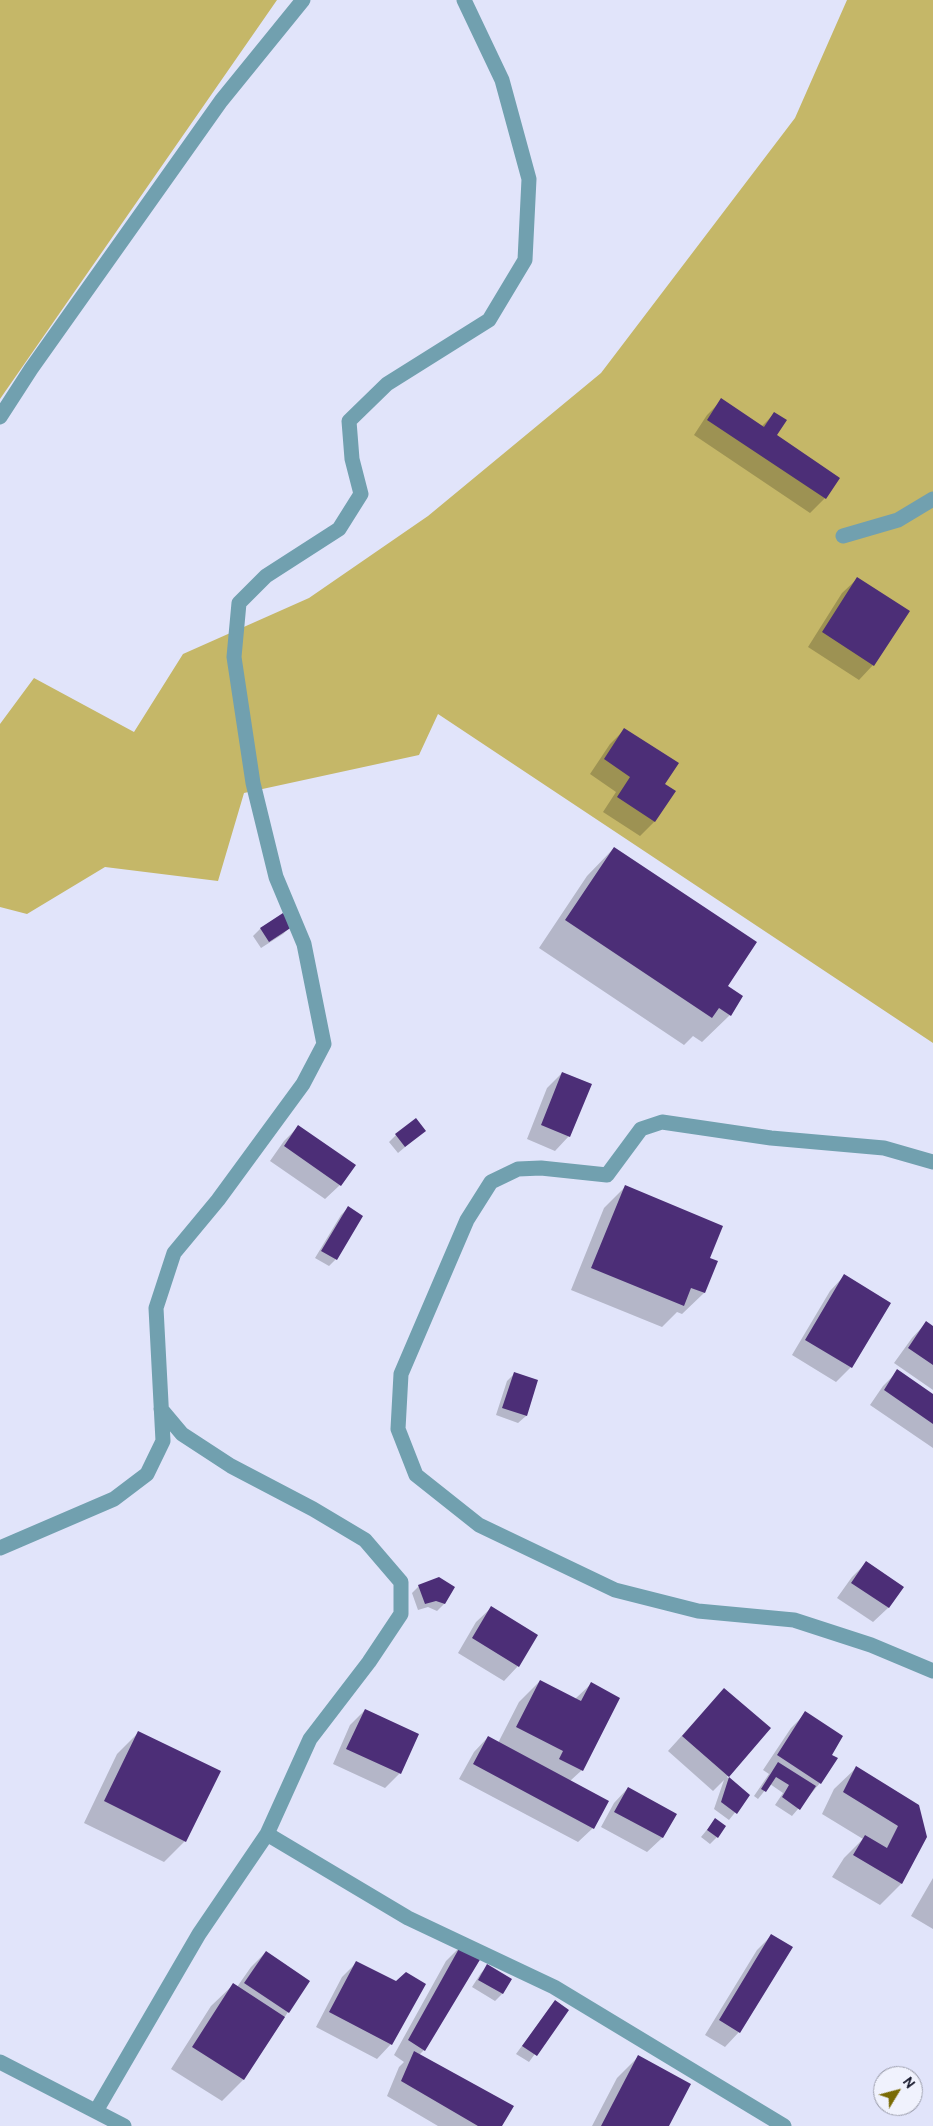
<!DOCTYPE html>
<html>
<head>
<meta charset="utf-8">
<style>
  body { margin:0 }
  #map { position:relative; width:933px; height:2126px; overflow:hidden; background:#e1e4fa; font-family:Cabin,sans-serif }
  canvas { display:block }
  .north { position:absolute; left:873px; top:2066px; width:50px; height:50px; box-sizing:border-box; background:#f0f2fd; border:1px solid #989aa8; border-radius:50%; rotate:53deg; font-size:14px; font-weight:700; line-height:20px; text-align:center; color:#131528 }
  .north::after { content:''; display:block; margin:auto; width:18px; height:22px; background:#7a6b04; clip-path:polygon(50% 0,100% 100%,50% 72%,0 100%) }
</style>
</head>
<body>
<div id="map">
<canvas width="933" height="2126"></canvas>
<div class="north">N</div>
</div>
<script>
const context = document.querySelector('canvas').getContext('2d');
context.lineJoin = 'round';
function fillPath(path, color) { context.fillStyle = color; context.fill(path, 'evenodd'); }
const poly = rows => new Path2D(rows.map(r => 'M' + r).join(''));
function strokePath(path, color, width, dash) { context.strokeStyle = color; context.lineWidth = width; context.lineCap = dash ? 'butt' : 'round'; context.setLineDash(dash || []); context.stroke(path); }
const green = poly([
  [0,0,277,0,0,399],
  [847,0,933,0,933,1043,438,714,419,755,244,793,218,881,105,867,27,914,0,907,0,724,34,678,134,732,183,654,309,598,428,516,601,373,795,118]
]);
const shadow = poly([
  [722,400,761,427,774,414,775,435,838,478,825,498,810,513,694,435,707,415],
  [857,579,873,665,859,680,808,647,842,593],
  [625,729,663,784,674,791,654,822,640,836,603,812,616,792,590,774,610,744],
  [614,848,726,987,730,1015,702,1042,693,1036,684,1045,539,948,587,876],
  [283,914,290,927,283,934,261,948,253,936,260,929],
  [562,1073,569,1136,555,1151,527,1139,547,1088],
  [299,1126,340,1185,325,1199,270,1161,284,1141],
  [424,1131,398,1153,389,1142,396,1135],
  [625,1187,709,1258,704,1293,682,1314,677,1312,662,1327,571,1290,604,1208],
  [348,1208,336,1259,329,1266,315,1258,341,1215],
  [844,1276,851,1367,836,1382,792,1355,830,1291],
  [926,1323,933,1328,933,1390,894,1363,912,1338],
  [898,1371,933,1395,933,1448,870,1405,883,1386],
  [514,1374,537,1381,526,1416,518,1423,496,1415,507,1381],
  [867,1562,902,1587,888,1608,873,1622,837,1598,852,1577],
  [419,1586,453,1587,444,1604,437,1611,428,1607,418,1610,412,1593],
  [491,1608,518,1666,504,1681,458,1653,476,1622],
  [540,1681,575,1699,591,1684,582,1770,570,1781,593,1828,578,1842,459,1779,474,1752,488,1737,498,1743,519,1702],
  [724,1689,769,1728,727,1777,749,1795,729,1820,714,1809,724,1780,713,1791,668,1751],
  [365,1710,400,1773,385,1788,333,1764,350,1725],
  [806,1713,830,1755,820,1783,792,1816,775,1805,783,1793,770,1784,758,1799,754,1796,769,1774,763,1770,791,1728],
  [139,1732,185,1841,164,1862,84,1823,117,1754],
  [856,1768,926,1837,901,1884,880,1905,832,1877,844,1858,863,1839,822,1814,834,1789],
  [628,1788,675,1814,662,1838,647,1852,601,1827,614,1803],
  [715,1820,717,1837,710,1844,701,1837],
  [933,1878,933,1929,911,1916],
  [771,1936,739,2032,725,2047,705,2035,757,1950],
  [461,1946,424,2050,419,2055,500,2126,438,2126,387,2096,399,2067,404,2062,394,2055,446,1961],
  [266,1952,288,2012,243,2080,222,2101,171,2069,211,2006,233,1985,237,1987,251,1967],
  [357,1962,391,2044,377,2059,316,2027,342,1977],
  [488,1966,511,1979,502,1994,495,2001,472,1987,481,1973],
  [555,2001,567,2010,529,2062,516,2054],
  [639,2056,668,2126,592,2126,617,2078]
]);
const building = poly([
  [721,398,764,427,774,412,787,420,777,435,840,478,826,499,707,420],
  [857,577,910,611,874,666,822,632],
  [624,728,679,763,665,784,676,791,655,822,617,797,630,777,604,759],
  [614,847,757,942,728,986,743,996,731,1016,719,1008,712,1018,565,920],
  [283,913,292,927,269,942,260,928],
  [562,1072,592,1084,570,1137,541,1125],
  [416,1118,426,1131,405,1147,395,1134],
  [298,1125,356,1165,341,1186,284,1146],
  [625,1185,723,1226,710,1258,718,1261,705,1293,691,1288,684,1306,591,1268],
  [348,1206,363,1216,337,1260,321,1251],
  [844,1274,891,1303,852,1368,805,1340],
  [926,1321,933,1326,933,1365,908,1348],
  [897,1369,933,1394,933,1424,884,1390],
  [514,1372,538,1380,527,1416,502,1408],
  [866,1561,904,1587,889,1608,851,1583],
  [439,1577,455,1587,445,1604,436,1601,425,1604,418,1585],
  [491,1606,538,1635,519,1667,472,1638],
  [540,1680,581,1701,591,1682,620,1698,583,1771,559,1759,563,1751,516,1727],
  [724,1688,771,1728,729,1777,682,1736],
  [365,1709,419,1734,401,1774,346,1749],
  [805,1711,843,1736,832,1755,838,1758,821,1784,777,1755],
  [138,1731,221,1771,186,1842,104,1801],
  [488,1736,609,1801,594,1829,473,1764],
  [778,1762,816,1786,800,1810,782,1797,789,1785,776,1777,766,1792,761,1789],
  [856,1766,919,1805,927,1837,902,1884,853,1855,865,1835,887,1848,898,1826,843,1792],
  [729,1777,750,1795,737,1814,721,1802],
  [628,1787,677,1814,663,1838,614,1812],
  [715,1818,726,1826,718,1838,707,1830],
  [771,1934,793,1947,740,2033,719,2020],
  [461,1945,481,1958,425,2051,408,2040],
  [266,1951,310,1981,289,2013,244,1983],
  [356,1961,396,1981,406,1972,426,1984,392,2045,329,2012],
  [487,1964,512,1979,503,1994,478,1980],
  [233,1983,285,2017,244,2080,192,2047],
  [555,2000,569,2010,537,2056,522,2046],
  [414,2051,514,2106,502,2126,478,2126,401,2081],
  [638,2055,691,2084,669,2126,601,2126]
]);
const lane = poly([
  [933,1162,884,1148,771,1138,662,1122,641,1129,607,1175,541,1168,518,1169,491,1182,467,1220,401,1374,398,1429,416,1475,479,1525,615,1590,698,1611,794,1620,871,1645,933,1671]
]);
const street = poly([
  [0,417,31,369,221,101,303,0],
  [843,536,898,520,933,499],
  [0,1548,114,1499,147,1474,163,1441,156,1308,174,1253,218,1200,303,1084,324,1044,304,944,276,877,253,783,234,657,239,603,266,576,339,529,361,494,352,459,349,421,387,384,489,320,525,260,529,179,502,80,464,0],
  [267,1834,408,1918,554,1987,784,2126],
  [0,2062,124,2126],
  [96,2111,199,1934,267,1834,310,1739,369,1662,401,1614,401,1582,365,1540,313,1509,231,1466,182,1434,161,1409]
]);
fillPath(green, '#c5b768');
fillPath(shadow, '#0003');
fillPath(building, '#4c2e77');
strokePath(lane, '#71a0af', 15);
strokePath(street, '#71a0af', 15);
</script>
</body>
</html>
